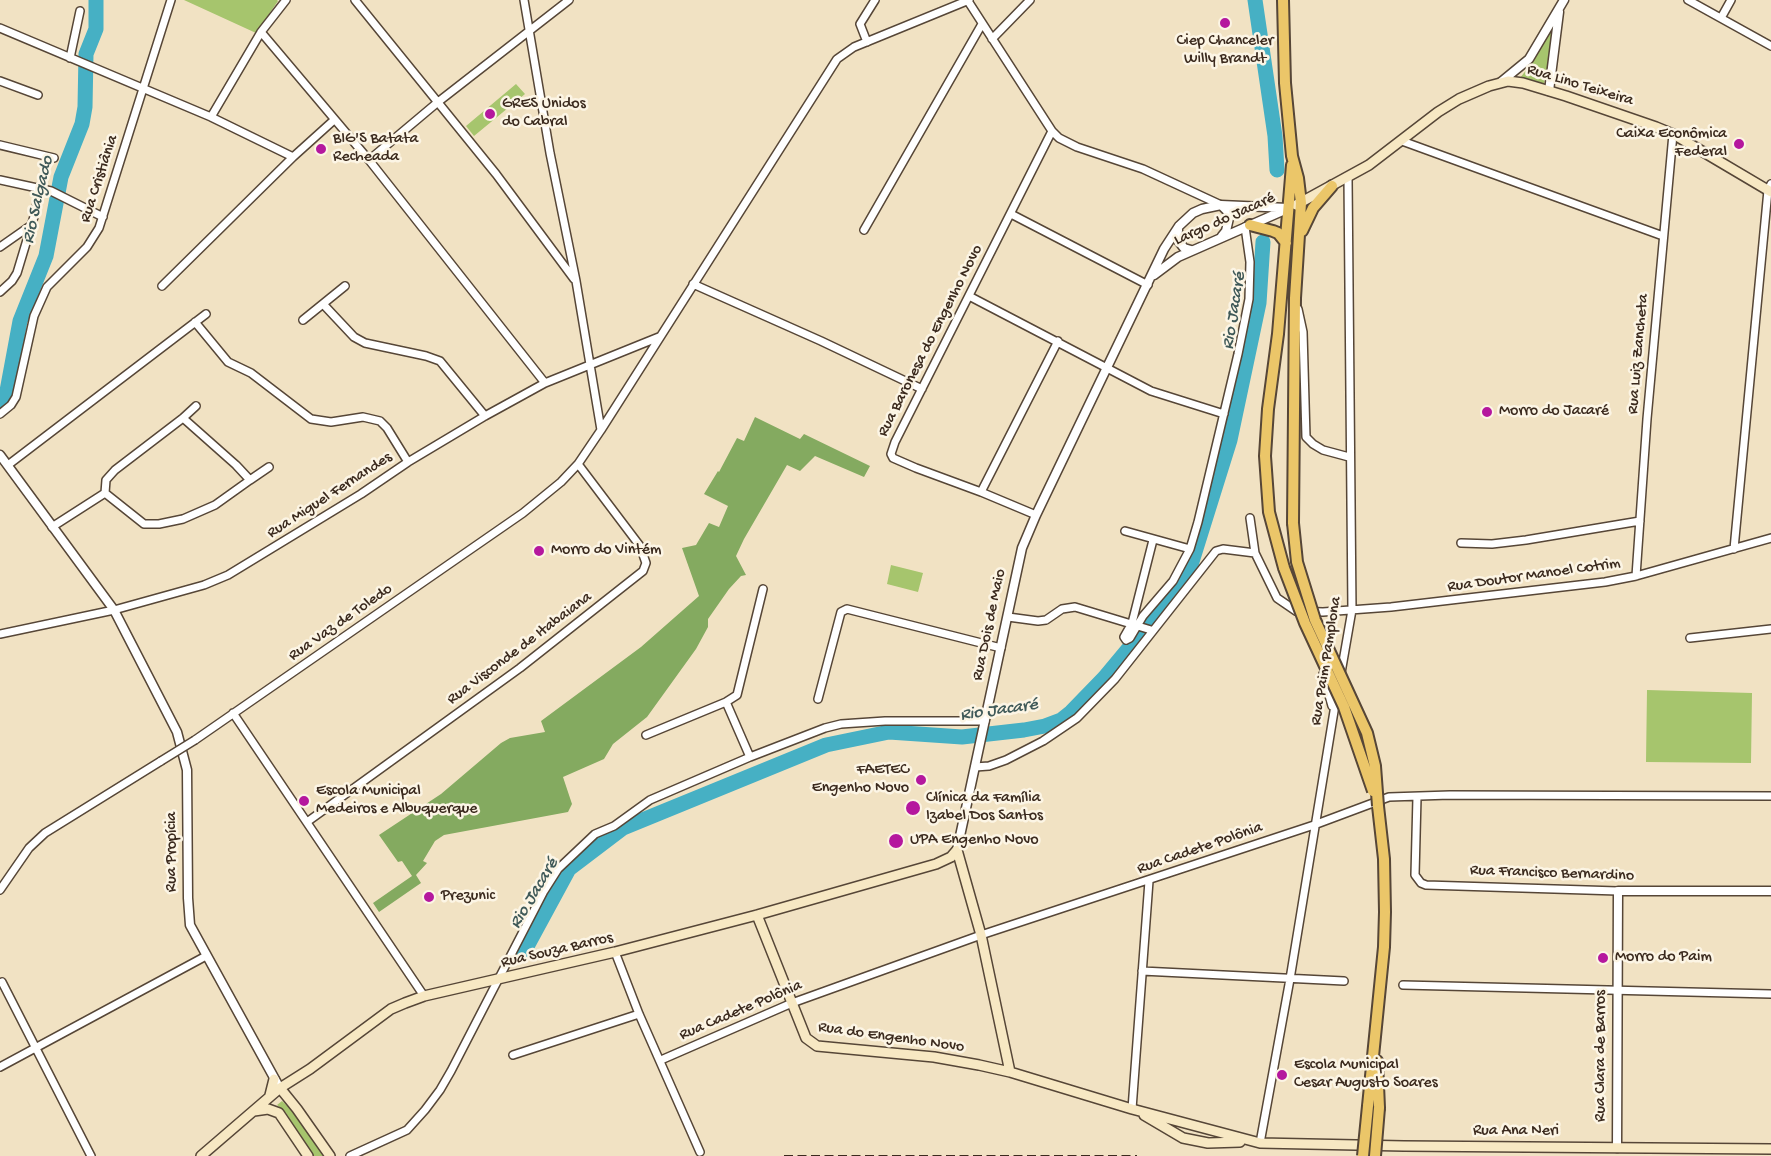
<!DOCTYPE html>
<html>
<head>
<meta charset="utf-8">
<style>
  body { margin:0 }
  canvas { display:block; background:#f1e2c3 }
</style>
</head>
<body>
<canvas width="1771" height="1156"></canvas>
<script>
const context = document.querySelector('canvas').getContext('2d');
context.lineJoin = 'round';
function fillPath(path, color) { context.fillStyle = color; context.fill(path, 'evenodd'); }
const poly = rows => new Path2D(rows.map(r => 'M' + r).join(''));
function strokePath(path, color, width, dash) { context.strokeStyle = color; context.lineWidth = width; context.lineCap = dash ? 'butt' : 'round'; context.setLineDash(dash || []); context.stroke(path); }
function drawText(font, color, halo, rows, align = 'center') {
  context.font = font + ' "Gochi Hand",sans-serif'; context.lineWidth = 5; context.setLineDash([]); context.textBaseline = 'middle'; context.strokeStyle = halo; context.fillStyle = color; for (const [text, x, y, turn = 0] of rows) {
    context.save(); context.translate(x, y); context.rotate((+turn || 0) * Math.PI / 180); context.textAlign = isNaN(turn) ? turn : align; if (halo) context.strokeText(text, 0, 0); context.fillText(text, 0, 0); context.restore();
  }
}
const green = poly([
  [184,0,277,0,278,1,256,33],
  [1552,28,1554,29,1544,84,1520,78,1534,60],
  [516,84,525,94,474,136,466,126],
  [891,565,923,573,918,592,887,584],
  [1647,690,1752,693,1751,763,1646,762],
  [282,1101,294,1112,325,1156,313,1156,286,1113,277,1105]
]);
const forest = poly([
  [755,417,800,439,804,434,870,466,864,477,815,456,800,471,787,465,744,539,736,556,746,575,741,576,729,589,708,619,708,627,696,649,647,717,613,744,604,759,563,777,572,804,568,812,444,835,435,841,423,861,427,863,416,875,421,883,379,912,373,903,412,876,402,861,398,862,379,835,441,794,501,743,510,738,545,732,541,721,641,647,699,596,682,548,696,545,709,523,719,527,728,506,704,494,718,471,719,472,737,438,744,441]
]);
const river = poly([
  [1255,0,1275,136,1277,170],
  [4,407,20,321,46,256,61,177,82,124,85,107,86,54,96,29,96,0],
  [524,952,569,869,623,828,826,745,889,732,962,737,1024,730,1045,726,1061,720,1071,712,1104,678,1164,606,1190,568,1230,440,1259,303,1263,242]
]);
const minor = poly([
  [355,0,496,174,574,279],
  [524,0,550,153,576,281,601,430],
  [1688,0,1771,46],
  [968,1,1052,131,1059,138,1077,147,1143,169,1221,205],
  [1721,18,1731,0],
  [0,28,211,117,293,157],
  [261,32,369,160,545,383],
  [992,39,1030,0],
  [867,42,860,24,875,0],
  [70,58,80,11],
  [0,81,38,95],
  [211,117,261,32,286,0],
  [1402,141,1663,236],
  [0,145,54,158],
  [369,160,438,102,569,0],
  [0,180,51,191,103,217],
  [1011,214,1148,285],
  [864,230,982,24],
  [0,247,30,226],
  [693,284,821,341,922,389],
  [162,286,293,157,334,120],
  [0,292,12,281,17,273,36,210,39,188],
  [969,296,1151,391,1224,414],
  [323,304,354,337,365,343,426,356,440,361,485,416],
  [1298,309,1303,332,1306,437,1313,444,1323,450,1349,457],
  [303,320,345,286],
  [195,322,228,362,251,373,311,419,331,422,363,417,380,421,387,428,408,462],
  [0,414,11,405,16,397,34,316,47,287,87,247,99,228,171,0],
  [183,418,236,465,250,480,215,505,183,519,159,524,144,524,105,493,106,480,115,470,183,418,196,406],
  [8,465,206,314],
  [250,480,269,467],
  [981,492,1058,341],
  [1036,515,981,492,916,468,893,458,891,454,895,442,1052,131],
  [1250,518,1255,553,1277,598,1296,611,1323,612,1391,607,1605,582,1636,576,1771,538],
  [52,527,105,493],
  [1125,531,1190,549],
  [1461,543,1492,544,1526,540,1640,521],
  [1734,549,1768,190,1771,184],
  [1636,576,1647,419,1673,134],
  [1008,617,1038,621,1046,620,1062,609,1075,607,1151,630],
  [0,634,114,610,204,585,228,575,361,494,408,462,485,416,545,383,659,337],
  [1690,638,1771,629],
  [1126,640,1130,638,1143,616,1173,581,1190,549,1198,522,1238,354,1249,299,1250,262,1245,227],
  [1126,640,1124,637,1132,623,1153,540],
  [1341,673,1352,610,1348,178],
  [1323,674,1332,706],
  [818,699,841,612,847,609,1001,648],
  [726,702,750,757],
  [233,713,424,996],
  [646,735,726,702,737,695,763,589],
  [195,740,523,513,561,482,578,464,601,430,837,59,854,47,969,0],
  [975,767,989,766,1006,760,1043,741,1077,718,1115,679,1216,551,1223,549,1255,553],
  [1417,797,1415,875,1421,883,1426,885,1618,891],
  [307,822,520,668,643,571,646,563,640,546,578,464],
  [0,890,29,848,45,833,161,761],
  [615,952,639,1014,700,1152],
  [1142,971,1344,981],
  [2,982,91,1156],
  [1403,985,1771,994],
  [513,1055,639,1014],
  [661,1060,792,1003,981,935,1314,825,1389,797,1450,795,1771,796],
  [0,1067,206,956],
  [1132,1109,1149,881],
  [1260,1143,1290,979,1337,693],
  [350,1156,407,1130,425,1110,440,1090,451,1071,544,891,558,869,595,834,614,826,650,800,750,757,825,728,841,724,885,721,985,721]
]);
const tertiary = poly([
  [1501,82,1529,59,1564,0],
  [1549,91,1559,12],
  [1222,206,1229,213,1229,218,1226,231,1222,236],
  [1178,230,1177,239,1184,248,1191,250],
  [1154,275,1178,257,1287,209],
  [0,455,114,610,177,732,187,770,188,898,190,925,277,1083],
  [957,850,1022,548,1036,515,1164,249,1179,226,1193,213,1202,209,1221,205,1288,208],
  [1617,1148,1618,891,1771,891]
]);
const secondary = poly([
  [1296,205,1369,165,1438,112,1459,99,1489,86,1508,81,1523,83,1566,96,1656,127,1673,134,1771,192],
  [757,915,806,1038,817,1046,934,1057,979,1065,1010,1072,1132,1109,1260,1143,1404,1146,1771,1149],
  [280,1088,297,1109,330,1156],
  [270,1095,274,1079],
  [254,1111,268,1109,279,1113,308,1156],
  [1144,1115,1183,1138,1208,1143,1240,1142],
  [201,1156,280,1088,310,1069,391,1009,405,1003,424,996,615,952,757,915,936,864,951,857,957,850,981,935,1010,1072]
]);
const primary = poly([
  [1283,0,1285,83,1292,156,1298,178,1301,203,1295,298,1293,523],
  [1250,225,1273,231,1278,233,1286,243],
  [1302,231,1313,208,1332,186],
  [1284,568,1269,512,1265,456,1268,409,1278,334,1292,165],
  [1377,1061,1379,1108],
  [1368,1106,1384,947,1385,912,1384,859,1378,806]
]);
const rail = poly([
  [784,1156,1137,1156]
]);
const minorBridge = poly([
  [161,761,195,740]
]);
const primaryBridge = poly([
  [1293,523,1297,562,1315,620,1367,733,1375,766,1378,806],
  [1284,568,1305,623,1344,707,1373,791],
  [1363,1156,1368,1106],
  [1375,1156,1379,1108]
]);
const markers = [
  [1225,23,6,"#b5179e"],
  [490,114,6,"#b5179e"],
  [1739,144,6,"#b5179e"],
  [321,149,6,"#b5179e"],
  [1487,412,6,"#b5179e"],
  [539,551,6,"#b5179e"],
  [921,780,6,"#b5179e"],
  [304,801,6,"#b5179e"],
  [913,808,8,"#b5179e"],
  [896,841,8,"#b5179e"],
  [429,897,6,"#b5179e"],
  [1603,958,6,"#b5179e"],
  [1282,1075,6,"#b5179e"]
];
const poiNames = [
  ["Ciep Chanceler",1225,42,"center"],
  ["Willy Brandt",1225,60,"center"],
  ["GRES Unidos",502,105],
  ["do Cabral",502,123],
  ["Caixa Econômica",1727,135,"right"],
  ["Federal",1727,153,"right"],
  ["BIG'S Batata",333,140],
  ["Recheada",333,158],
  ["Morro do Jacaré",1499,412],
  ["Morro do Vintém",551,551],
  ["FAETEC",909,771,"right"],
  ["Engenho Novo",909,789,"right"],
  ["Escola Municipal",316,792],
  ["Medeiros e Albuquerque",316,810],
  ["Clínica da Família",926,799],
  ["Izabel Dos Santos",926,817],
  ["UPA Engenho Novo",910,841],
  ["Prezunic",441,897],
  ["Morro do Paim",1615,958],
  ["Escola Municipal",1294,1066],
  ["Cesar Augusto Soares",1294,1084]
];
const streetNames = [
  ["Rua Lino Teixeira",1580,86,17],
  ["Rua Cristiânia",100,179,-72],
  ["Largo do Jacaré",1225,220,-24],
  ["Rua Baronesa do Engenho Novo",931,341,-63],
  ["Rua Luiz Zancheta",1639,354,-85],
  ["Rua Miguel Fernandes",330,496,-33],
  ["Rua Doutor Manoel Cotrim",1534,576,-8],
  ["Rua Vaz de Toledo",341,623,-35],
  ["Rua Dois de Maio",990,625,-78],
  ["Rua Visconde de Itabaiana",520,649,-37],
  ["Rua Paim Pamplona",1327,661,-81],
  ["Rua Cadete Polônia",1200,849,-19],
  ["Rua Propícia",173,852,-90],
  ["Rua Francisco Bernardino",1552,874,2],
  ["Rua Souza Barros",557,951,-13],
  ["Rua Cadete Polônia",741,1011,-23],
  ["Rua do Engenho Novo",891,1038,8],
  ["Rua Clara de Barros",1602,1056,-90],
  ["Rua Ana Neri",1516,1132]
];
const waterNames = [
  ["Rio Salgado",39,200,-77],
  ["Rio Jacaré",1235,311,-81],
  ["Rio Jacaré",999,711,-8],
  ["Rio Jacaré",535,894,-59]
];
fillPath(green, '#a6c56d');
fillPath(forest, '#84aa60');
strokePath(river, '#46b0c4', 15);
strokePath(minor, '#564637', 10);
strokePath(tertiary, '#564637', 11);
strokePath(secondary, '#564637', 12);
strokePath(primary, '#564637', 14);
strokePath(minor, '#fff', 7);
strokePath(tertiary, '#fff', 8);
strokePath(secondary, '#f7e8c3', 9);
strokePath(primary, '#ebc669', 10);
strokePath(rail, '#3b2a1e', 2, [9, 4.5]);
strokePath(minorBridge, '#564637', 10, []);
strokePath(primaryBridge, '#564637', 14, []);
strokePath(minorBridge, '#fff', 7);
strokePath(primaryBridge, '#ebc669', 10);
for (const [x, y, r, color] of markers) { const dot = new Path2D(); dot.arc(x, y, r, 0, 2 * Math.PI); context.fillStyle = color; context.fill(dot); strokePath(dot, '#fcf5e5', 2); }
drawText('16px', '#3b2a1e', '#fcf5e5', poiNames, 'left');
drawText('16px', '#3b2a1e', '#fcf5e5', streetNames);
drawText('italic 18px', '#3f5958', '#fcf5e5', waterNames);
</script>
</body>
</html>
